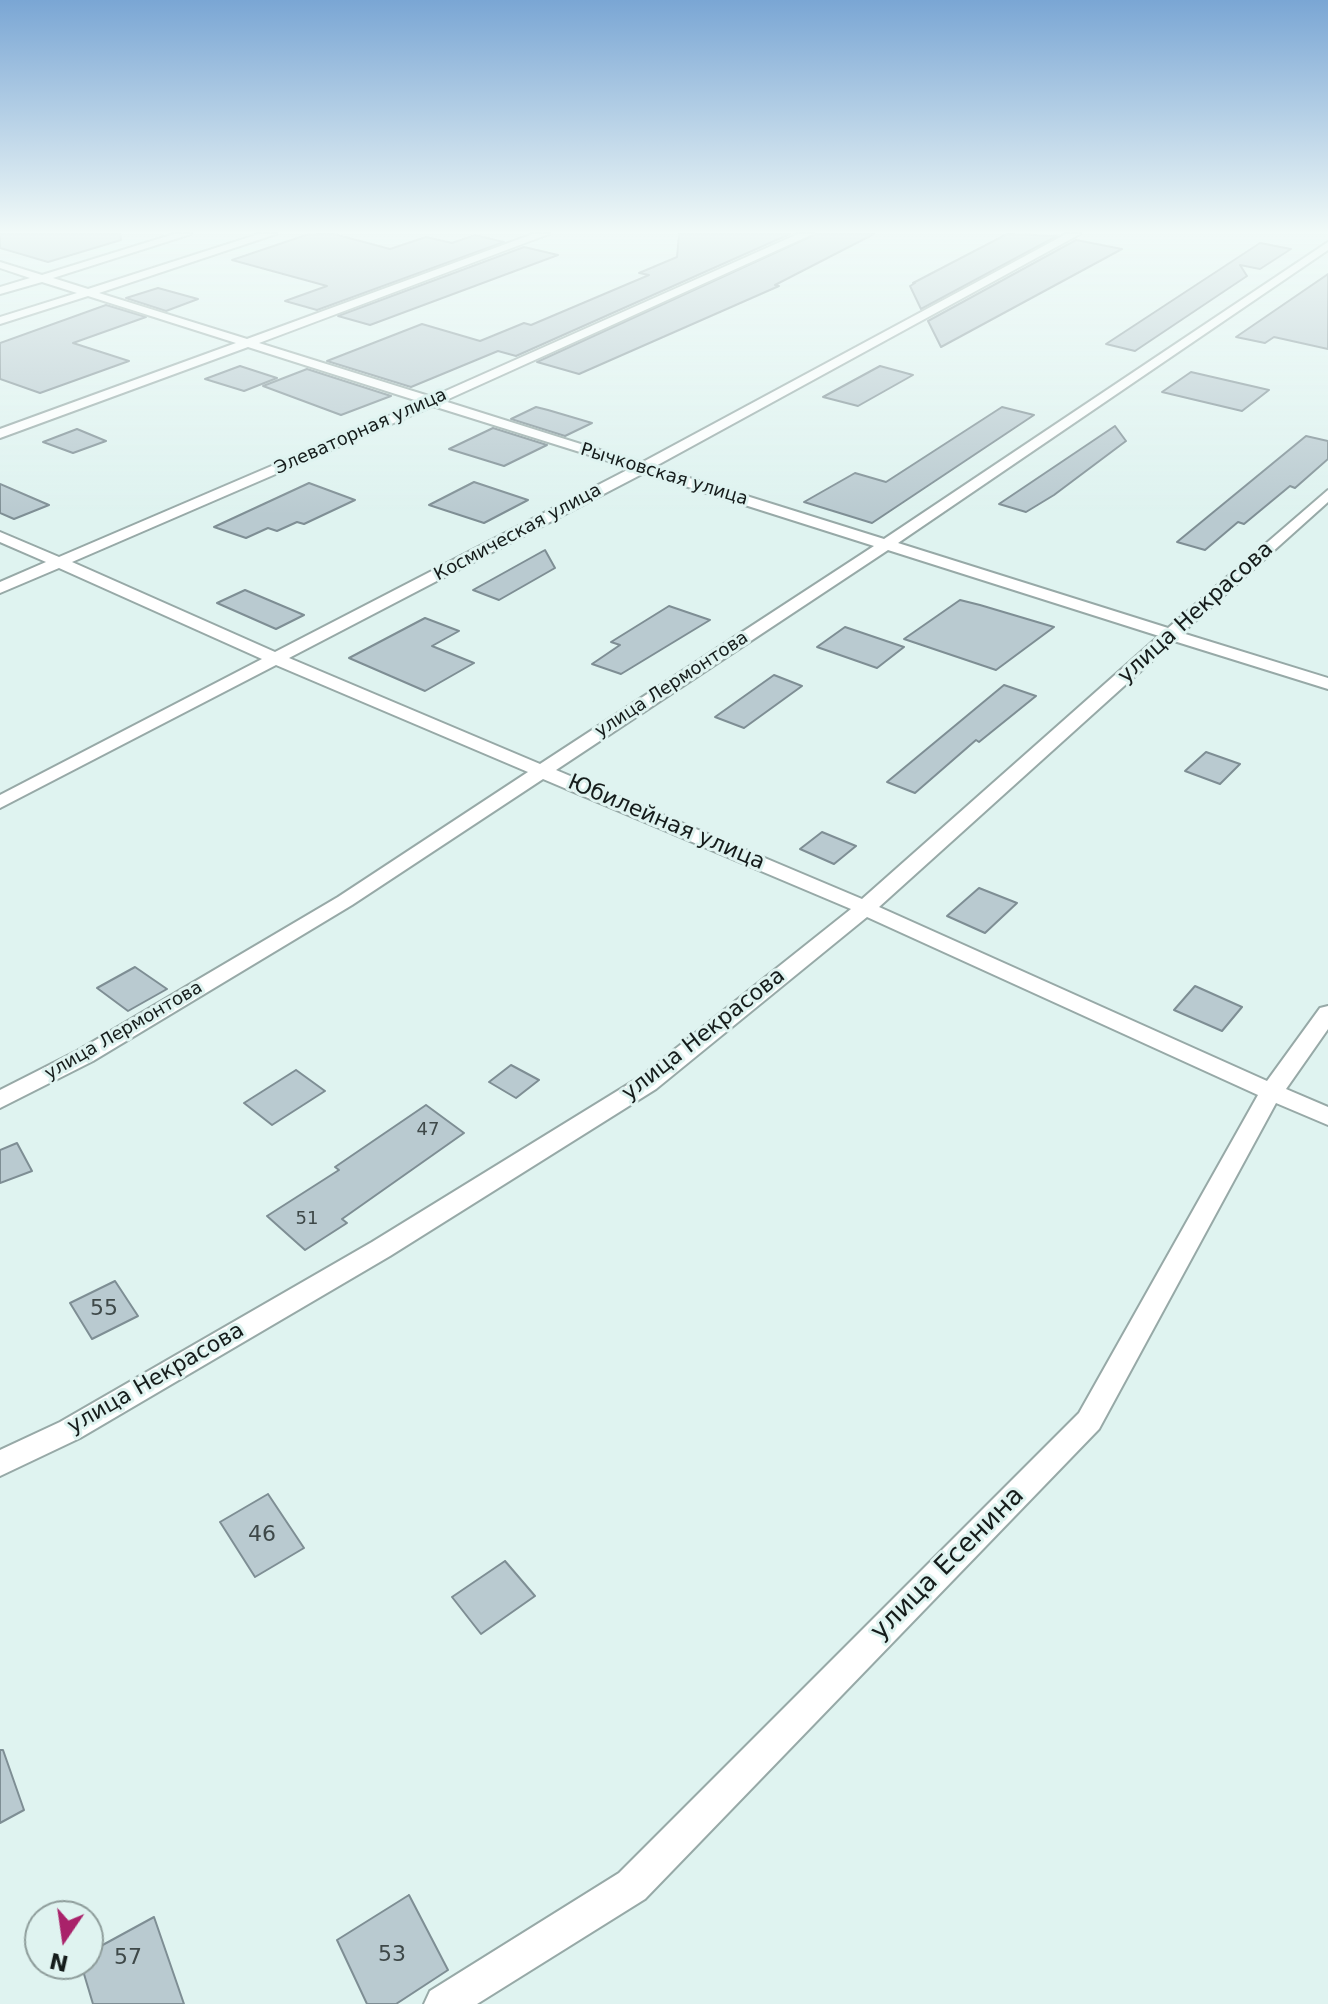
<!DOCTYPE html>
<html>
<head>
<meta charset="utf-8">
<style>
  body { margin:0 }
  #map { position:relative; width:1328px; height:2004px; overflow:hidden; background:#dff3f0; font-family:"DejaVu Sans",sans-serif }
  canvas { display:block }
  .north { position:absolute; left:24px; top:1900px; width:80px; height:80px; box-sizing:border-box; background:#dff3f0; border:2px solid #8e9d9b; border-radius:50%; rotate:193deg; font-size:22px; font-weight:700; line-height:32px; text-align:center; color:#151c1b }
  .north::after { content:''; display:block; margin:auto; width:28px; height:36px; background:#a9226a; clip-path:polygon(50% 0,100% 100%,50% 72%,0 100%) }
</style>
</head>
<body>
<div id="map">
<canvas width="1328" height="2004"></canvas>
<div class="north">N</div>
</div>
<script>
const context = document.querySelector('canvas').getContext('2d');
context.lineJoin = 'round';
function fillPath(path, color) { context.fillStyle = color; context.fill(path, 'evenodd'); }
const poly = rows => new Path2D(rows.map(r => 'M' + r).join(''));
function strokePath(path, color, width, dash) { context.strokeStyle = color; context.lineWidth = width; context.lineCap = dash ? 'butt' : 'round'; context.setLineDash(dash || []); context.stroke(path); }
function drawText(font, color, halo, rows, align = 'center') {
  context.font = font + ' "DejaVu Sans",sans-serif'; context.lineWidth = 6; context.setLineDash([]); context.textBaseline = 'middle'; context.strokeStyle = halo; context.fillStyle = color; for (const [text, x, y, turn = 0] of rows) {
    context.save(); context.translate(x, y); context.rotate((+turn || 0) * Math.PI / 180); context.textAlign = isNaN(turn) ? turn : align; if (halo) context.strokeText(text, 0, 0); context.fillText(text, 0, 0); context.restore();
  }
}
const building = poly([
  [0,234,120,234,121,240,48,262,0,248,0,234],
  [321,234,334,234,390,249,426,237,452,243,475,235,504,242,317,310,285,301,327,286,232,260,306,235,321,234],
  [679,234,790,234,516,356,498,351,411,387,327,361,422,324,480,341,524,323,531,325,649,275,639,273,677,257,679,234],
  [816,234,874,234,775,285,779,286,579,374,537,362,816,234],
  [1007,234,1057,236,921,309,910,286,915,283,913,283,1007,234],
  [1076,240,1122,249,941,347,928,321,1076,240],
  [1260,243,1291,249,1260,269,1240,265,1247,276,1135,351,1106,344,1260,243],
  [524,247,558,255,370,325,338,316,524,247],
  [1328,274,1328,349,1274,337,1265,343,1236,337,1328,274],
  [158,288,198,299,166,311,126,298,158,288],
  [106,305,146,317,73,343,129,361,40,393,0,379,0,343,106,305],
  [240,366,277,378,244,391,205,379,240,366],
  [880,366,913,375,858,406,823,397,880,366],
  [307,369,391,396,341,415,263,386,307,369],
  [1191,372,1269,390,1242,411,1162,392,1191,372],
  [536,407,548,410,592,423,565,436,511,419,536,407],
  [1002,407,1034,415,872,523,804,502,855,473,886,482,1002,407],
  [1115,426,1126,441,1054,495,1026,512,999,504,1115,426],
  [493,428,547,445,504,466,449,449,493,428],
  [77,429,106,441,73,453,43,442,77,429],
  [1306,436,1328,441,1328,459,1295,488,1290,486,1244,524,1238,522,1205,550,1177,542,1306,436],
  [474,482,528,500,484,523,429,505,474,482],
  [309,483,355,500,304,524,297,522,277,531,268,528,246,538,214,527,309,483],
  [0,484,49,505,14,519,0,513,0,484],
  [545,550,555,568,499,600,473,590,545,550],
  [245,590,304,615,276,629,217,603,245,590],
  [960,600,980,605,1054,627,996,670,904,639,960,600],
  [669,606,710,620,621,674,592,664,620,645,611,642,669,606],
  [425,618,459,631,432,646,474,663,425,691,349,658,425,618],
  [845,627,904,647,877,668,817,647,845,627],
  [774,675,802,686,744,728,715,717,774,675],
  [1004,685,1036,696,979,742,976,740,915,793,887,782,1004,685],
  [1206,752,1240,764,1220,784,1185,771,1206,752],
  [822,832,856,846,834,864,800,849,822,832],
  [979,888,1017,903,985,933,947,916,979,888],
  [135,967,167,989,128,1011,97,988,135,967],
  [1195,986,1242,1007,1222,1031,1174,1010,1195,986],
  [511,1065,539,1080,516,1098,489,1082,511,1065],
  [296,1070,325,1091,272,1125,244,1103,296,1070],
  [426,1105,464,1133,342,1219,347,1223,305,1250,267,1216,339,1170,335,1167,426,1105],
  [17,1143,32,1171,0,1183,0,1150,17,1143],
  [115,1281,138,1316,92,1339,70,1303,115,1281],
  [268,1494,304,1548,255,1577,220,1522,268,1494],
  [505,1561,535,1596,481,1634,452,1597,505,1561],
  [0,1750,3,1750,24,1810,0,1823,0,1750],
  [409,1895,448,1970,396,2004,367,2004,337,1940,409,1895],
  [154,1917,184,2004,93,2004,81,1964,88,1964,88,1953,154,1917]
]);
const street = poly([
  [174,234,191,234,53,278,88,289,259,234,276,234,99,293,247,339,533,234,549,234,259,343,432,397,798,234,813,234,444,401,641,463,1066,234,1080,234,654,467,884,539,1328,242,1328,250,898,543,1168,628,1328,490,1328,502,1182,633,1328,678,1328,689,1174,641,879,907,1267,1081,1320,1008,1328,1006,1328,1029,1286,1089,1328,1107,1328,1125,1276,1103,1099,1429,645,1899,477,2004,424,2004,430,1991,619,1873,1079,1413,1258,1095,867,917,656,1089,390,1256,80,1438,0,1476,0,1450,60,1422,372,1242,640,1077,851,909,543,779,352,905,93,1061,0,1108,0,1090,77,1051,338,897,528,772,276,665,0,808,0,795,262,659,59,568,0,593,0,582,46,562,0,542,0,532,59,557,421,402,248,347,0,438,0,429,236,343,88,296,0,324,0,317,77,293,42,282,0,294,0,287,30,278,0,268,0,262,42,275,174,234],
  [433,406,631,468,275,652,72,562,433,406],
  [644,473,874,546,540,764,289,658,644,473],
  [888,550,1159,636,862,899,556,770,888,550]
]);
const farStreetnames = [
  ["Элеваторная улица",361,432,-24],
  ["Рычковская улица",664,475,17],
  ["Космическая улица",518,533,-28],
  ["улица Лермонтова",672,685,-33],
  ["улица Лермонтова",124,1031,-30]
];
const numberNames = [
  ["47",428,1130],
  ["51",307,1219]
];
const streetNames = [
  ["улица Некрасова",1196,613,-42],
  ["Юбилейная улица",666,823,23],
  ["улица Некрасова",704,1035,-38],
  ["улица Некрасова",156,1379,-30]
];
const nearNumbernames = [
  ["55",104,1309],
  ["46",262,1535],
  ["53",392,1955],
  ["57",128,1958]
];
const nearStreetnames = [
  ["улица Есенина",948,1564,-45]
];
fillPath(building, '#b9cad0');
strokePath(building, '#7e8e94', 2);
strokePath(street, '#97a9a7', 4);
fillPath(street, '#fff');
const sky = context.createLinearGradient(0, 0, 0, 515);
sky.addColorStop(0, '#7aa6d4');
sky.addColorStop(0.45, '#f1faf8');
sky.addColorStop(1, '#f1faf800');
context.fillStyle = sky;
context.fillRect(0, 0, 1328, 515);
drawText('18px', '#151c1b', '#dff3f0', farStreetnames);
drawText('18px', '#3e4848', null, numberNames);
drawText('22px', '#151c1b', '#dff3f0', streetNames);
drawText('22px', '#3e4848', null, nearNumbernames);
drawText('26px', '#151c1b', '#dff3f0', nearStreetnames);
</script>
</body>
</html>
